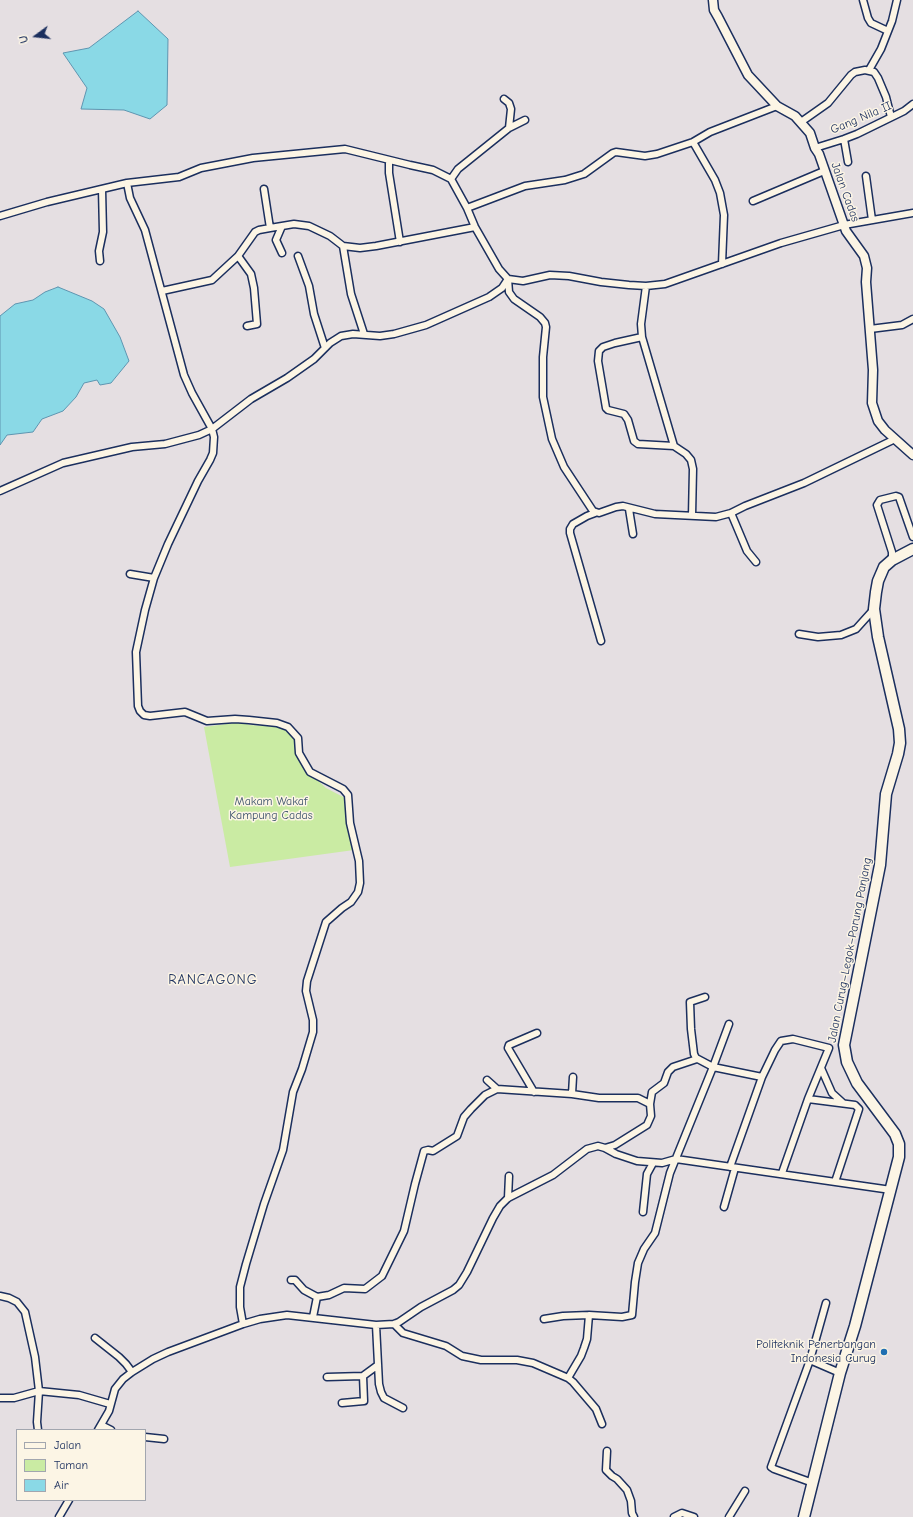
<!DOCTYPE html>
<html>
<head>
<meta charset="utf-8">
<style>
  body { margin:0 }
  #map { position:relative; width:913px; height:1517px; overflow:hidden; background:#e5dfe2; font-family:"Comic Neue",sans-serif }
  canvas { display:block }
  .legend { position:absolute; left:16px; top:1429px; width:130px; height:72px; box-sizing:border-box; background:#fcf5e5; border:1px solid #a2a6af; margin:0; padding:5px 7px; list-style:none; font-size:12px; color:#1b2f5e }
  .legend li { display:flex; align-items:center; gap:8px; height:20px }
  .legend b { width:20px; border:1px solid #a2a6af }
  .north { position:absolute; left:16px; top:16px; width:40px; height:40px; -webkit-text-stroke:3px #fcf5e5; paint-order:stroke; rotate:255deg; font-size:11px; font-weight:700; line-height:16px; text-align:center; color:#1b2f5e }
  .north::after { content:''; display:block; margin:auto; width:14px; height:18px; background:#1b2f5e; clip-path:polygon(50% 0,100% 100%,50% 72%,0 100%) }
</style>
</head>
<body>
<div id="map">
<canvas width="913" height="1517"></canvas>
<ul class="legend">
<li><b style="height:5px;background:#fcf5e5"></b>Jalan</li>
<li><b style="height:11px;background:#caeba3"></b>Taman</li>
<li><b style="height:11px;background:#8ad9e6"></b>Air</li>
</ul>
<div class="north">U</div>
</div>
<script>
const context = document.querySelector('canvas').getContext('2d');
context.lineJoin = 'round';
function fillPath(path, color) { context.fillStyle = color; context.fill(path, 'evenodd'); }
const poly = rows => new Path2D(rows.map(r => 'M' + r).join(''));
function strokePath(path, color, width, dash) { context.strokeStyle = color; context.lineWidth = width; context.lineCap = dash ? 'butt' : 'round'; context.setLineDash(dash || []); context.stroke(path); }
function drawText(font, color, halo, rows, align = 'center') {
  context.font = font + ' "Comic Neue",sans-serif'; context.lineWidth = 3; context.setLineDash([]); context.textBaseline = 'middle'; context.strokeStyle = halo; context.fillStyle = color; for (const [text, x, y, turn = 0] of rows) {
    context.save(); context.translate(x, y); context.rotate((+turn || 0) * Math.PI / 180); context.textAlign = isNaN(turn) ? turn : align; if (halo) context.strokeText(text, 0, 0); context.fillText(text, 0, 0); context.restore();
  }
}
const green = poly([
  [241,722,250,725,280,727,290,731,296,740,299,758,304,768,326,788,349,800,354,850,230,867,204,727]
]);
const water = poly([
  [138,11,168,39,167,105,150,119,124,110,81,109,87,88,63,53,89,48,138,11],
  [58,287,92,301,104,309,120,337,129,361,111,383,100,385,97,380,84,383,76,397,63,411,42,419,33,432,7,435,0,445,0,316,15,304,33,300,45,292,58,287]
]);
const minor = poly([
  [863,0,868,18,871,23,888,31],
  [869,70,881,49,892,21,897,0],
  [504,99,509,103,511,109,509,128],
  [801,122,828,103,851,75,855,72,865,70,874,72,878,78,886,97,891,117],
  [844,139,848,162],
  [693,142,715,180,720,193,724,215,722,264],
  [815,148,844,139,857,134,904,111,913,104],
  [389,161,389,173,400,242],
  [866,176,872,220],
  [451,179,458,169,509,128,525,120],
  [127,183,130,198,145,230,184,375,192,393,212,429,214,437,213,453,210,460,198,481,168,544,154,578,145,610,136,652,138,706,140,711,144,715,150,716,185,712,207,721,235,719,249,720,277,723,288,727,298,738,299,753,310,772,343,789,348,795,350,823,359,861,360,883,358,892,351,902,342,908,326,922,307,981,306,991,313,1020,313,1032,302,1069,293,1092,283,1150,264,1204,246,1264,240,1287,240,1307,243,1324],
  [264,189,270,228,294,224,309,226,330,236,343,246,351,294,364,334],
  [753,201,824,171],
  [467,208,525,186,565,180,584,174,613,153,616,152,645,156,657,154,693,142,710,132,777,106],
  [0,216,47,202,127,183,179,177,201,168,253,158,345,149,410,165,433,170,451,179,467,208,475,227,499,269,508,279,509,292,514,299,540,317,545,323,546,327,543,357,543,397,552,439,564,467,593,511,599,513,616,507,623,506,655,514,716,517,731,513,745,506,804,483,895,439],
  [282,226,276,240,282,253],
  [343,246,360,248,376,246,475,227],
  [238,256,251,274,254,288,257,324,247,326],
  [298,256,309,286,314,314,325,348],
  [100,261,99,251,103,232,102,189],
  [646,286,641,324,642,337,674,446,686,454,691,460,693,469,692,516],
  [162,291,212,280,238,256,255,232,259,230,270,228],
  [870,329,902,325,913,319],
  [642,337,615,343,603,347,599,351,598,361,606,408,608,410,624,414,628,420,634,441,638,444,674,446],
  [0,491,63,463,132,447,165,444,199,435,212,429,251,399,287,378,314,359,330,343,341,336,353,334,380,336,394,334,426,325,489,297,502,288,508,279,523,281,550,275,569,276,601,282,629,285,646,286,665,284,781,243,844,225,913,213],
  [629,509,633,534],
  [595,513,587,516,573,524,570,529,570,533,601,641],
  [731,513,747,551,756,562],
  [892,560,892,552,877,505,880,500,896,496,899,497,913,537],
  [130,574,154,578],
  [799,634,818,637,841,635,856,629,874,609],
  [705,997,690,1002,691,1029,694,1054,696,1058,713,1067,762,1077],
  [821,1068,832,1093,843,1103],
  [573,1077,572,1094,599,1098,638,1098,650,1104],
  [487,1080,497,1089,572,1094],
  [534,1092,508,1048,509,1045,537,1033],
  [808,1099,855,1105,859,1109,835,1182],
  [605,1148,615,1145,647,1125,651,1116,650,1104,652,1092,664,1083,668,1072,673,1067,697,1059],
  [730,1167,762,1077,775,1050,781,1041,793,1039,829,1048,808,1099,782,1173],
  [508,1198,509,1176],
  [724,1207,735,1168],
  [643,1212,647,1174,653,1163],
  [291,1280,295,1280,304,1290,317,1297,313,1317],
  [0,1296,9,1298,17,1302,25,1312,35,1357,39,1391,37,1422,38,1430],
  [317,1297,329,1295,344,1288,365,1289,382,1276,404,1231,415,1184,424,1151,428,1150,433,1151,457,1136,464,1117,471,1109,485,1095,497,1089],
  [544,1319,563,1316,589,1315],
  [394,1324,403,1333,446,1346,462,1356,481,1360,517,1360,533,1363,568,1378,573,1382,596,1409,602,1424],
  [376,1325,379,1384,381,1392,384,1398,403,1408],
  [95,1338,119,1357,126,1364,132,1372],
  [810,1360,840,1373],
  [327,1377,363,1376,378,1365],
  [568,1378,581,1356,584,1348,587,1339,589,1315,622,1317,632,1315,635,1282,638,1263,644,1249,655,1233,670,1173,713,1067,729,1024],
  [0,1398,14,1398,39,1391,79,1395,110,1404],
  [342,1403,364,1401,363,1376],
  [101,1425,111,1430],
  [98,1430,109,1411,115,1389,123,1379,132,1372,153,1359,168,1352,243,1324,260,1319,287,1315,376,1325,394,1324,399,1322,421,1307,453,1290,459,1285,467,1272,493,1218,500,1206,508,1198,553,1175,587,1149,598,1146,605,1148,616,1154,637,1161,662,1163,676,1159,891,1190],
  [145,1437,164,1439],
  [607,1451,606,1470,612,1476,617,1479,627,1490,631,1501,632,1513,634,1517],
  [813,1483,774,1469,771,1467,810,1360,826,1303],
  [59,1517,69,1500],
  [674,1517,682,1513,694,1517],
  [729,1517,745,1491]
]);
const tertiary = poly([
  [713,0,714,10,718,17,748,75,777,106,795,116,810,133,815,148,819,154,846,231,864,256,867,268,866,282,873,370,872,403,878,421,885,430,913,455]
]);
const primary = poly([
  [804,1517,840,1373,855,1326,899,1157,899,1144,895,1134,857,1083,847,1062,844,1045,880,865,886,794,898,754,900,743,899,729,878,637,874,609,876,592,878,581,884,567,892,560,913,549]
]);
const markers = [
  [884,1352,4,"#1f6fb2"]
];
const streetNames = [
  ["Gang Nila II",861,118,-23],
  ["Jalan Cadas",845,192,70],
  ["Jalan Curug–Legok–Parung Panjang",850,950,-79]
];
const parkNames = [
  ["Makam Wakaf",271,802],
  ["Kampung Cadas",271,816]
];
const poiNames = [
  ["Politeknik Penerbangan",876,1345],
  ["Indonesia Curug",876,1359]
];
const quarterNames = [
  ["RANCAGONG",213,980]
];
fillPath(green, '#caeba3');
fillPath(water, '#8ad9e6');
strokePath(water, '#5e95b0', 1);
strokePath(minor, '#1b2f5e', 9);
strokePath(tertiary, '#1b2f5e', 11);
strokePath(primary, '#1b2f5e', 13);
strokePath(minor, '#fcf5e5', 6);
strokePath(tertiary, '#fcf5e5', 8);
strokePath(primary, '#fcf5e5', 10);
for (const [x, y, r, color] of markers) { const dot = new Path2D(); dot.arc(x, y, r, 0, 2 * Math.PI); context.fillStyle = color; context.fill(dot); strokePath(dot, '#fcf5e5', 1.5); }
drawText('12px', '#1b2f5e', '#fcf5e5', streetNames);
drawText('12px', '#3e556c', '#fcf5e5', parkNames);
drawText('12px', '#1b2f5e', '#fcf5e5', poiNames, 'right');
context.letterSpacing = '1px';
drawText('14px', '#1b2f5e', '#fcf5e5', quarterNames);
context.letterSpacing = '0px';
</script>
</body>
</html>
